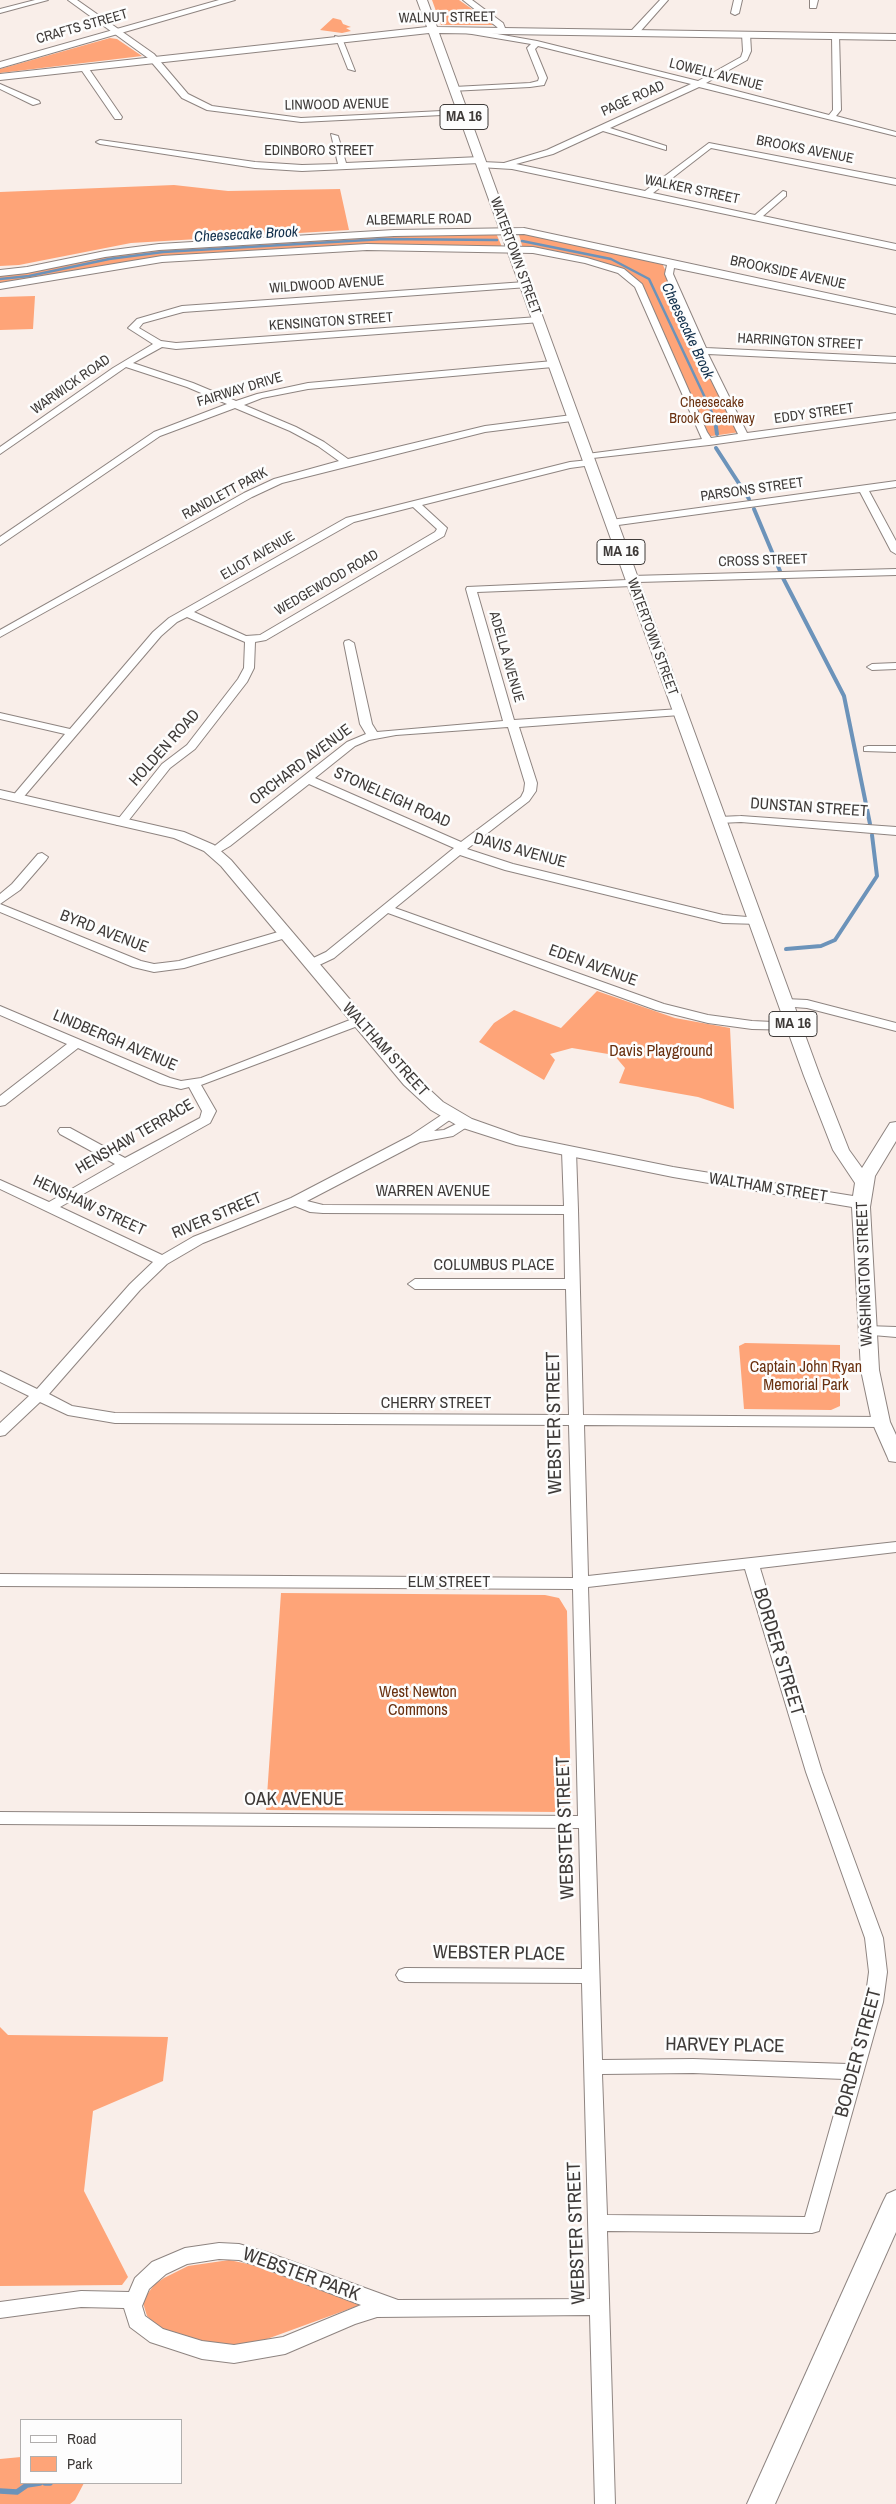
<!DOCTYPE html>
<html>
<head>
<meta charset="utf-8">
<style>
  body { margin:0 }
  #map { position:relative; width:896px; height:2504px; overflow:hidden; background:#f9eee9; font-family:"Archivo Narrow",sans-serif }
  canvas { display:block }
  .legend { position:absolute; left:20px; top:2419px; width:162px; height:65px; box-sizing:border-box; background:#fdfdfd; border:1px solid #b1afae; margin:0; padding:6px 9px; list-style:none; font-size:15px; color:#3e3a38 }
  .legend li { display:flex; align-items:center; gap:10px; height:25px }
  .legend b { width:25px; border:1px solid #b1afae }
</style>
</head>
<body>
<div id="map">
<canvas width="896" height="2504"></canvas>
<ul class="legend">
<li><b style="height:6px;background:#fff"></b>Road</li>
<li><b style="height:14px;background:#fea478"></b>Park</li>
</ul>
</div>
<script>
const context = document.querySelector('canvas').getContext('2d');
context.lineJoin = 'round';
function fillPath(path, color) { context.fillStyle = color; context.fill(path, 'evenodd'); }
const poly = rows => new Path2D(rows.map(r => 'M' + r).join(''));
function strokePath(path, color, width, dash) { context.strokeStyle = color; context.lineWidth = width; context.lineCap = dash ? 'butt' : 'round'; context.setLineDash(dash || []); context.stroke(path); }
function drawText(font, color, halo, rows, align = 'center') {
  context.font = font + ' "Archivo Narrow",sans-serif'; context.lineWidth = 5; context.setLineDash([]); context.textBaseline = 'middle'; context.strokeStyle = halo; context.fillStyle = color; for (const [text, x, y, turn = 0] of rows) {
    context.save(); context.translate(x, y); context.rotate((+turn || 0) * Math.PI / 180); context.textAlign = isNaN(turn) ? turn : align; if (halo) context.strokeText(text, 0, 0); context.fillText(text, 0, 0); context.restore();
  }
}
const green = poly([
  [432,0,459,0,495,25,441,25],
  [333,18,341,20,343,24,351,27,346,28,351,31,342,33,320,30],
  [110,38,117,39,142,56,0,73,0,69],
  [174,185,228,191,340,189,349,230,131,243,19,265,0,266,0,192],
  [394,233,496,233,502,247,412,244,147,258,37,280,0,283,0,273,105,254],
  [531,234,662,263,740,432,705,437,639,286,614,268,523,249,519,235],
  [35,296,33,329,0,330,0,297],
  [597,991,675,1018,730,1028,734,1109,698,1097,619,1083,625,1068,614,1055,572,1048,550,1054,555,1060,544,1080,479,1042,494,1023,514,1010,561,1028],
  [745,1343,840,1345,840,1406,831,1410,744,1409,739,1346],
  [281,1593,545,1595,559,1598,567,1611,571,1803,569,1808,561,1812,266,1810],
  [0,2027,8,2035,168,2037,163,2081,93,2111,84,2191,128,2277,122,2285,0,2286],
  [229,2260,253,2265,360,2305,267,2339,234,2346,208,2343,161,2329,147,2316,143,2303,145,2297,155,2284,164,2278,188,2266],
  [21,2457,21,2483,84,2483,75,2500,70,2504,0,2504,0,2459]
]);
const streamFar2 = poly([
  [522,241,611,259,649,279,716,421],
  [0,279,29,276,109,259,163,252,384,239,497,240]
]);
const streamFar1 = poly([
  [715,420,717,434],
  [716,448,749,499],
  [754,509,780,571],
  [783,578,844,696,870,824],
  [786,949,821,946,835,940,877,876,872,835]
]);
const stream = poly([
  [45,2483,50,2483],
  [0,2491,17,2492,27,2485,40,2483]
]);
const minor = poly([
  [35,0,48,0,0,13,0,9,35,0],
  [68,0,77,0,154,54,188,94,212,106,301,118,462,110,466,112,462,114,301,122,207,110,182,98,148,58,68,0],
  [463,0,472,0,503,23,507,33,501,33,497,27,463,0],
  [660,0,668,0,638,34,632,34,632,30,660,0],
  [734,0,742,0,739,13,735,15,731,13,734,0],
  [810,0,818,0,816,8,810,8,810,0],
  [469,29,537,41,698,81,741,57,743,51,742,34,746,32,750,34,751,51,747,60,706,83,829,115,833,110,832,36,839,34,841,110,836,116,896,132,896,136,699,87,610,128,666,146,666,150,603,131,553,154,516,164,645,191,709,143,896,179,896,185,711,148,653,193,755,215,783,191,786,192,786,196,763,216,896,244,896,250,512,169,479,167,479,163,482,162,504,163,547,150,691,84,538,46,535,49,547,78,544,85,530,87,451,91,450,89,454,87,530,83,538,81,539,78,527,48,531,44,466,33,465,31,469,29],
  [335,36,342,38,355,71,348,69,335,36],
  [81,66,87,66,122,117,121,119,115,119,80,68,81,66],
  [0,84,39,101,40,103,33,105,0,89,0,84],
  [331,134,338,136,346,163,480,157,484,160,480,163,302,171,255,168,100,144,96,142,100,140,255,162,302,165,338,164,331,134],
  [524,228,896,308,896,314,674,268,673,274,706,348,896,357,896,363,708,354,747,433,896,413,896,419,709,445,584,459,582,457,587,454,702,439,635,287,618,273,585,263,533,253,367,250,162,262,0,289,0,283,162,256,367,244,533,247,587,258,624,269,642,284,707,432,711,438,738,434,697,351,665,274,667,265,524,234,394,236,159,250,105,257,27,273,0,276,0,270,27,267,105,251,159,244,394,230,524,228],
  [525,282,529,285,528,287,183,312,143,323,139,328,161,341,176,343,538,317,541,318,541,322,176,349,162,347,133,363,193,383,236,401,257,394,308,383,553,361,558,364,553,367,308,389,262,398,244,405,296,427,324,442,348,459,485,426,572,415,577,418,572,421,485,432,282,483,252,497,0,637,0,630,244,493,274,479,339,461,318,446,290,431,235,408,160,436,0,545,0,537,154,432,227,404,187,387,126,367,0,454,0,447,113,368,153,344,128,328,137,319,182,306,525,282],
  [589,460,594,463,592,465,570,468,422,505,447,528,444,536,266,640,255,642,254,668,247,682,195,749,170,768,125,825,117,825,115,823,162,764,187,745,238,679,244,668,245,642,187,617,177,622,161,636,21,800,17,801,11,798,65,734,0,719,0,713,70,729,153,632,169,618,346,518,570,462,589,460],
  [413,507,437,529,435,532,260,635,246,636,194,612,354,522,413,507],
  [896,481,896,487,869,491,896,541,896,554,891,551,860,492,611,526,606,523,611,520,896,481],
  [896,569,896,575,638,582,637,585,633,586,477,592,514,720,680,709,686,712,680,715,519,727,537,783,536,791,529,801,467,849,513,864,723,915,760,918,762,921,760,924,723,923,505,870,460,855,395,908,664,1004,708,1015,752,1021,794,1023,800,1027,798,1030,752,1029,708,1023,656,1010,388,913,334,958,315,967,307,967,305,964,307,961,326,952,454,848,309,784,230,846,213,856,207,852,347,742,366,734,360,724,344,643,345,641,349,640,354,643,372,724,377,732,503,721,466,589,467,587,627,580,627,577,631,576,896,569],
  [508,727,525,783,524,791,521,797,461,842,315,778,355,746,369,740,396,735,508,727],
  [896,663,896,669,872,670,867,667,872,664,896,663],
  [868,746,896,746,896,752,864,751,864,747,868,746],
  [741,816,896,827,896,835,741,822,719,823,713,820,719,817,741,816],
  [42,853,48,857,46,860,20,890,0,904,0,894,12,884,38,854,42,853],
  [0,904,141,961,154,964,179,961,285,930,291,934,289,937,184,968,154,972,133,967,0,912,0,904],
  [785,999,807,1000,896,1023,896,1031,807,1008,781,1006,779,1003,781,1000,785,999],
  [0,1006,170,1078,181,1081,201,1078,355,1018,359,1017,365,1021,363,1024,201,1085,216,1111,210,1123,60,1207,162,1255,193,1237,291,1198,410,1136,449,1110,456,1114,454,1117,434,1131,444,1130,466,1119,473,1123,453,1136,420,1142,307,1201,323,1205,564,1206,562,1151,569,1147,574,1148,576,1151,578,1210,583,1415,881,1417,888,1422,881,1427,584,1425,588,1576,896,1542,896,1552,760,1568,822,1772,883,1938,887,1972,883,2002,819,2231,812,2233,607,2231,615,2504,595,2504,590,2315,377,2317,355,2324,285,2354,234,2363,202,2359,150,2342,130,2327,124,2308,81,2307,0,2318,0,2302,81,2291,129,2292,135,2278,152,2262,185,2248,219,2243,239,2244,266,2252,398,2300,590,2299,582,1983,405,1982,399,1980,396,1975,399,1970,405,1968,582,1969,579,1828,0,1824,0,1812,578,1816,573,1589,0,1586,0,1574,573,1578,569,1425,115,1423,68,1415,40,1402,5,1435,0,1436,0,1423,29,1396,0,1382,0,1371,37,1389,130,1284,153,1262,0,1189,0,1180,49,1202,115,1164,60,1134,58,1131,60,1128,70,1128,125,1158,200,1118,202,1111,189,1087,181,1089,160,1084,78,1048,5,1105,0,1106,0,1096,67,1044,0,1015,0,1006],
  [295,1206,310,1212,323,1213,564,1214,565,1279,415,1279,408,1284,415,1289,566,1289,569,1415,115,1413,72,1406,49,1394,140,1290,167,1264,203,1243,295,1206],
  [745,1569,806,1772,865,1938,869,1972,865,2002,848,2064,693,2059,602,2060,588,1587,745,1569],
  [693,2073,844,2079,805,2217,607,2215,602,2074,693,2073],
  [219,2259,239,2260,264,2268,361,2305,283,2337,234,2345,202,2341,163,2329,145,2316,142,2306,149,2289,166,2274,187,2264,219,2259],
  [866,1326,896,1327,896,1337,861,1334,859,1331,861,1328,866,1326]
]);
const major = poly([
  [219,0,235,0,0,68,0,62,219,0],
  [417,0,427,0,437,27,896,34,896,40,439,33,820,1076,849,1150,862,1168,890,1123,896,1122,896,1141,875,1176,870,1207,879,1370,890,1422,896,1435,896,1462,889,1461,887,1456,872,1422,861,1370,852,1207,673,1177,516,1145,460,1127,431,1110,404,1085,221,866,204,851,174,838,0,798,0,790,184,832,214,845,231,860,416,1077,443,1102,472,1119,520,1136,673,1167,853,1196,855,1183,833,1150,804,1076,429,33,0,80,0,74,427,27,417,0]
]);
const highway = poly([
  [896,2190,896,2232,775,2504,747,2504,883,2202,887,2194,896,2190]
]);
const farStreetnames = [
  ["WALNUT STREET",447,18,-1],
  ["CRAFTS STREET",82,27,-16],
  ["LOWELL AVENUE",716,75,14],
  ["PAGE ROAD",633,99,-24],
  ["LINWOOD AVENUE",337,105,-1],
  ["BROOKS AVENUE",805,150,11],
  ["EDINBORO STREET",319,151],
  ["WALKER STREET",692,190,12],
  ["ALBEMARLE ROAD",419,220,-1],
  ["WATERTOWN STREET",515,256,70],
  ["BROOKSIDE AVENUE",788,273,12],
  ["WILDWOOD AVENUE",327,285,-4],
  ["KENSINGTON STREET",331,322,-4],
  ["HARRINGTON STREET",800,342,3],
  ["WARWICK ROAD",71,385,-35],
  ["FAIRWAY DRIVE",240,390,-17],
  ["EDDY STREET",814,414,-8],
  ["PARSONS STREET",752,490,-8],
  ["RANDLETT PARK",225,494,-28],
  ["ELIOT AVENUE",258,556,-30],
  ["CROSS STREET",763,561,-2],
  ["WEDGEWOOD ROAD",327,583,-30],
  ["WATERTOWN STREET",652,637,70],
  ["ADELLA AVENUE",506,657,74]
];
const farParknames = [
  ["Cheesecake",712,403],
  ["Brook Greenway",712,419]
];
const shields = [
  [464,117,48],
  [621,552,48],
  [793,1024,48]
];
const shieldNames = [
  ["MA 16",464,117],
  ["MA 16",621,552],
  ["MA 16",793,1024]
];
const farWaternames = [
  ["Cheesecake Brook",246,235,-3],
  ["Cheesecake Brook",687,331,65]
];
const streetNames = [
  ["HOLDEN ROAD",165,748,-48],
  ["ORCHARD AVENUE",301,765,-37],
  ["STONELEIGH ROAD",392,798,24],
  ["DUNSTAN STREET",809,808,4],
  ["DAVIS AVENUE",520,851,15],
  ["BYRD AVENUE",104,932,21],
  ["EDEN AVENUE",593,966,20],
  ["LINDBERGH AVENUE",115,1041,23],
  ["WALTHAM STREET",385,1050,48],
  ["HENSHAW TERRACE",135,1137,-30],
  ["WALTHAM STREET",768,1188,9],
  ["WARREN AVENUE",433,1192],
  ["HENSHAW STREET",89,1206,25],
  ["RIVER STREET",217,1216,-23],
  ["COLUMBUS PLACE",494,1266],
  ["WASHINGTON STREET",865,1274,-92],
  ["CHERRY STREET",436,1404],
  ["ELM STREET",449,1583]
];
const parkNames = [
  ["Davis Playground",661,1052],
  ["Captain John Ryan",806,1368],
  ["Memorial Park",806,1386],
  ["West Newton",418,1693],
  ["Commons",418,1711]
];
const nearStreetnames = [
  ["WEBSTER STREET",555,1423,-91],
  ["BORDER STREET",778,1652,73],
  ["OAK AVENUE",294,1800],
  ["WEBSTER STREET",566,1828,-92],
  ["WEBSTER PLACE",499,1954,1],
  ["HARVEY PLACE",725,2046,1],
  ["BORDER STREET",859,2053,-75],
  ["WEBSTER STREET",577,2233,-92],
  ["WEBSTER PARK",301,2275,20]
];
fillPath(green, '#fea478');
strokePath(streamFar2, '#6c93ba', 2.5);
strokePath(streamFar1, '#6c93ba', 4);
strokePath(stream, '#6c93ba', 5.5);
strokePath(minor, '#8e8480', 2);
strokePath(major, '#8e8480', 2);
strokePath(highway, '#8e8480', 2);
fillPath(minor, '#fff');
fillPath(major, '#fff');
fillPath(highway, '#fff');
drawText('14px', '#3e3a38', '#fdfdfd', farStreetnames);
drawText('14px', '#69300f', '#fdfdfd', farParknames);
for (const [x, y, w] of shields) { const box = new Path2D(); box.roundRect(x - w / 2, y - 12.5, w, 25, 4); context.fillStyle = '#fdfdfd'; context.fill(box); strokePath(box, '#3e3a38', 1); }
drawText('bold 15px', '#3e3a38', null, shieldNames);
drawText('italic 15px', '#12304c', '#fdfdfd', farWaternames);
drawText('16px', '#3e3a38', '#fdfdfd', streetNames);
drawText('16px', '#69300f', '#fdfdfd', parkNames);
drawText('19px', '#3e3a38', '#fdfdfd', nearStreetnames);
</script>
</body>
</html>
